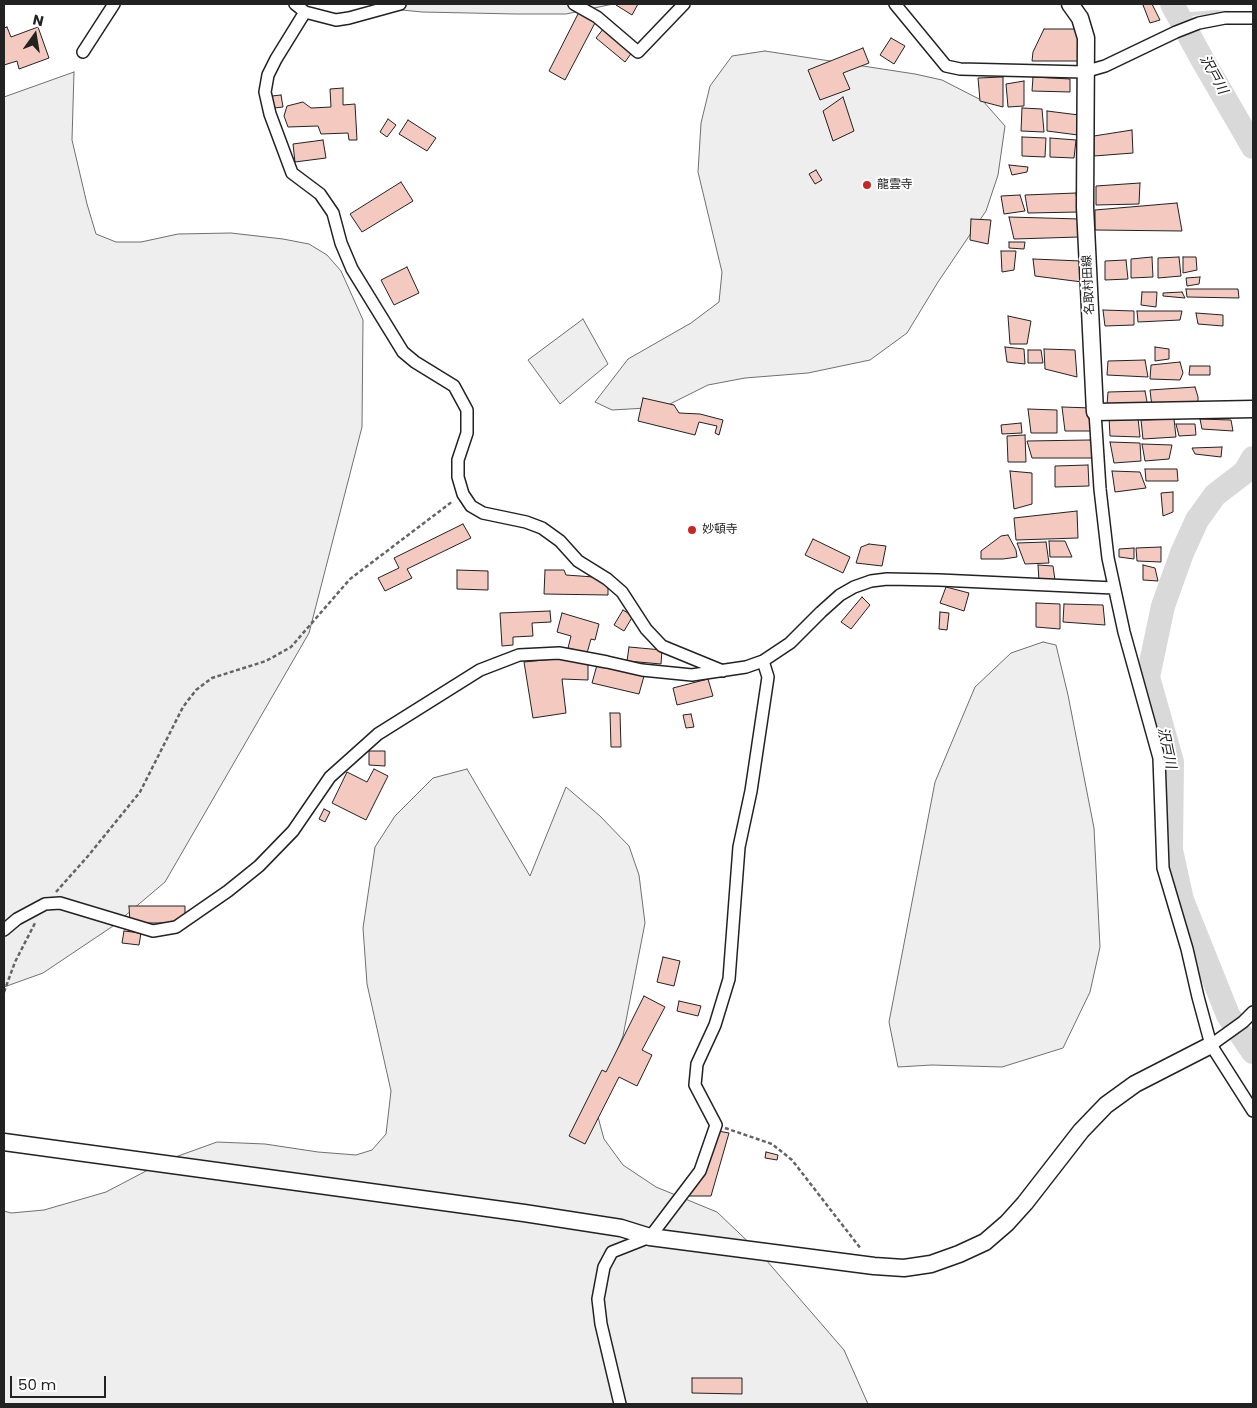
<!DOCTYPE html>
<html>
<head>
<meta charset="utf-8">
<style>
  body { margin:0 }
  #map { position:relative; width:1257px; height:1408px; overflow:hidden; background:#fff; font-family:Poppins,sans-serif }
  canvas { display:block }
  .frame { position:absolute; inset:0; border:5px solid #222; pointer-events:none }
  .north { position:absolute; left:10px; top:10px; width:50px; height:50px; -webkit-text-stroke:4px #fff; paint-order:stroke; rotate:13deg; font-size:14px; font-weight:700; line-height:20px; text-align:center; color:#222 }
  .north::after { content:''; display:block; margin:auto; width:18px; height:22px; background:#222; clip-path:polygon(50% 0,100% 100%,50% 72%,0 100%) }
  .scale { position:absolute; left:10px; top:1376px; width:96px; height:22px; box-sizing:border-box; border:2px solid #222; border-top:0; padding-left:6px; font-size:15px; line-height:18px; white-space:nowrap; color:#222; -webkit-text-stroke:4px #fff; paint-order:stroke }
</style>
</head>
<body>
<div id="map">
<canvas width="1257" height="1408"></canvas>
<div class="frame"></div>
<div class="north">N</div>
<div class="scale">50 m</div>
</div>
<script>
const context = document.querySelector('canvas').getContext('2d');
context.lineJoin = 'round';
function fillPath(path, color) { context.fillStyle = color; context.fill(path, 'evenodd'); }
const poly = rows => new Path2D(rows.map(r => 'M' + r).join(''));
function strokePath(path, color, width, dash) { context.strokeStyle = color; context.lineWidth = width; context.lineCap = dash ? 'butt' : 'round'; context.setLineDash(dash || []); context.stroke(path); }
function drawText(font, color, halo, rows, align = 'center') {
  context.font = font + ' Poppins,"Noto Sans JP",sans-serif'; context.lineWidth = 4; context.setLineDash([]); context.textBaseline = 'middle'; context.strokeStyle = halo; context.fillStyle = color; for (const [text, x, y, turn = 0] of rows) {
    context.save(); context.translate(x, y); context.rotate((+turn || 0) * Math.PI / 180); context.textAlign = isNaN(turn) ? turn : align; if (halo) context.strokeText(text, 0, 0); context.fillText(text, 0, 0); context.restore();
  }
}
const green = poly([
  [381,4,613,4,566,14,516,14,422,12,392,9,381,4],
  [765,51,915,74,942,80,983,101,1005,126,998,175,986,211,938,282,907,333,870,360,808,373,745,378,708,385,664,407,612,410,595,402,628,359,691,323,719,302,722,272,698,172,701,123,710,86,732,56,765,51],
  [74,72,72,140,87,204,96,234,116,242,141,242,178,234,231,233,283,239,309,244,327,255,341,271,363,320,362,427,309,633,165,882,113,926,43,973,4,987,4,97,74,72],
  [583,319,608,364,560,404,528,360,583,319],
  [1043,642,1056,645,1068,695,1094,828,1100,947,1090,992,1063,1048,1002,1067,932,1065,898,1067,889,1022,935,782,975,687,1011,653,1043,642],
  [467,769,530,876,566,787,600,816,629,846,639,875,645,923,623,1036,595,1106,604,1139,623,1165,656,1187,717,1212,760,1253,844,1350,868,1404,4,1404,4,1211,11,1213,44,1210,106,1192,167,1160,217,1142,265,1144,318,1152,356,1155,372,1150,386,1134,391,1091,367,984,363,928,375,847,395,816,433,778,467,769]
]);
const stream = poly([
  [1178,15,1217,12,1231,13]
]);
const river = poly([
  [1172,4,1202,59,1253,147],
  [1253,458,1245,472,1215,495,1197,520,1182,553,1163,606,1148,677,1172,762,1171,850,1182,900,1228,1015,1253,1052]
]);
const building = poly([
  [617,4,638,4,632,15,616,5,617,4],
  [1145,4,1152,4,1160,20,1150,23,1143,5,1145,4],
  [579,12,596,21,565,80,549,71,579,12],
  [7,27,11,37,38,27,49,58,19,69,17,61,4,65,4,28,7,27],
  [604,28,633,51,625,62,596,38,604,28],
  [1044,29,1081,29,1080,61,1032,61,1033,52,1044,29],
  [891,38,905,46,894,64,880,55,891,38],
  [863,48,869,63,843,73,850,89,820,100,808,70,863,48],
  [1003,77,1003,107,980,101,978,78,1003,77],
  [1033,77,1070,79,1070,92,1032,91,1033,77],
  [1024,81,1024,106,1008,107,1006,84,1024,81],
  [343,88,343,105,355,104,357,140,349,140,348,133,321,134,318,126,288,127,284,116,287,106,303,102,311,108,331,107,330,89,343,88],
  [281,95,283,107,274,108,272,96,281,95],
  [843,97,854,131,833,141,823,111,843,97],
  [1022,108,1042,109,1044,132,1021,131,1022,108],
  [1047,111,1079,115,1078,135,1047,131,1047,111],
  [388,119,396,125,387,137,380,132,388,119],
  [408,120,436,138,427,151,399,134,408,120],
  [1132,130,1133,153,1094,156,1094,136,1132,130],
  [1022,137,1046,138,1045,157,1022,156,1022,137],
  [1050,138,1076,140,1074,158,1050,157,1050,138],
  [323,140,326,158,295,162,293,144,323,140],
  [1009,165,1028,167,1027,172,1012,175,1009,165],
  [816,170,822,180,815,184,809,174,816,170],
  [401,182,413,201,362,232,350,214,401,182],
  [1140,183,1139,204,1096,205,1096,186,1140,183],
  [1076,193,1078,212,1028,213,1025,195,1076,193],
  [1020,195,1025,211,1004,214,1001,196,1020,195],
  [1177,203,1182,231,1095,230,1095,210,1177,203],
  [1009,217,1080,219,1079,237,1014,239,1009,217],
  [971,219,991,220,988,244,970,240,971,219],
  [1009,242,1025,242,1024,249,1009,248,1009,242],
  [1001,251,1016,251,1014,270,1002,272,1001,251],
  [1152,257,1153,277,1131,278,1131,259,1152,257],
  [1179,257,1181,276,1158,278,1158,258,1179,257],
  [1183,257,1196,257,1197,270,1183,273,1183,257],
  [1033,259,1081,261,1082,282,1035,276,1033,259],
  [1126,260,1128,279,1105,280,1105,261,1126,260],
  [407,267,419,293,394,305,381,280,407,267],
  [1200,277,1199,284,1187,286,1186,278,1200,277],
  [1186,289,1238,289,1239,298,1187,297,1186,289],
  [1142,292,1157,292,1156,307,1141,305,1142,292],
  [1182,292,1185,298,1163,296,1163,293,1182,292],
  [1103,310,1134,311,1134,325,1105,326,1103,310],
  [1137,311,1182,311,1180,320,1138,322,1137,311],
  [1196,313,1223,315,1223,326,1198,324,1196,313],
  [1008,316,1031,321,1027,344,1010,344,1008,316],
  [1005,347,1024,349,1025,364,1007,362,1005,347],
  [1155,347,1169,349,1169,359,1155,361,1155,347],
  [1044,349,1075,350,1077,377,1045,369,1044,349],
  [1028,350,1041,350,1043,363,1028,363,1028,350],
  [1145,360,1148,377,1107,375,1108,361,1145,360],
  [1180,362,1183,373,1180,380,1150,379,1151,365,1180,362],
  [1190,366,1210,366,1210,375,1189,375,1190,366],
  [1195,387,1198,397,1198,406,1152,407,1150,390,1195,387],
  [1145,391,1148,407,1107,405,1108,392,1145,391],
  [643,398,674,405,679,413,700,414,723,420,719,435,715,433,717,426,699,422,695,435,638,421,643,398],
  [1062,407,1092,408,1092,431,1065,431,1062,407],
  [1028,409,1057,410,1057,433,1031,433,1028,409],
  [1109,417,1138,418,1140,437,1110,436,1109,417],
  [1174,419,1176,437,1143,439,1141,420,1174,419],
  [1200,419,1231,420,1233,431,1202,429,1200,419],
  [1021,423,1022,433,1002,434,1001,425,1021,423],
  [1176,424,1195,424,1196,435,1179,436,1176,424],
  [1025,435,1026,462,1008,462,1007,436,1025,435],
  [1090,440,1096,458,1032,458,1027,441,1090,440],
  [1110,442,1140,443,1141,461,1114,463,1110,442],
  [1142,444,1172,445,1169,459,1145,461,1142,444],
  [1222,447,1221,457,1195,454,1192,448,1222,447],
  [1088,465,1089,486,1055,487,1055,466,1088,465],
  [1145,469,1177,469,1178,481,1146,481,1145,469],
  [1010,471,1032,473,1032,504,1014,509,1010,471],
  [1112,471,1140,472,1146,488,1115,492,1112,471],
  [1173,492,1173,512,1163,516,1161,493,1173,492],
  [1077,511,1078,538,1016,540,1014,518,1077,511],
  [463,524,471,538,407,569,412,578,385,591,378,578,399,568,394,558,463,524],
  [1008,535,1016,550,1017,557,1003,559,981,559,981,551,1001,536,1008,535],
  [813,539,850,557,843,573,805,555,813,539],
  [1049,541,1065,541,1072,557,1050,557,1049,541],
  [1046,542,1049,563,1025,564,1017,543,1046,542],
  [869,544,886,546,882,566,856,563,861,547,869,544],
  [1161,547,1161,562,1137,561,1136,548,1161,547],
  [1134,548,1134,559,1119,557,1119,549,1134,548],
  [1038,565,1053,566,1055,580,1039,581,1038,565],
  [1143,565,1155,568,1158,581,1143,580,1143,565],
  [457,570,488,571,488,590,457,589,457,570],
  [545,570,564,570,566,575,594,577,608,584,608,595,544,594,545,570],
  [946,587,969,593,964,611,940,603,946,587],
  [862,597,870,605,851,629,841,622,862,597],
  [1036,603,1060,604,1060,629,1036,627,1036,603],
  [1064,604,1103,605,1105,625,1063,622,1064,604],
  [623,610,633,616,624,631,614,625,623,610],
  [550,611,551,622,532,623,533,636,513,637,513,645,502,646,500,613,550,611],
  [940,612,949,613,947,630,939,629,940,612],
  [562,613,599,624,595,640,591,639,587,653,568,648,571,636,557,632,562,613],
  [629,647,662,650,661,664,627,661,629,647],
  [564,658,588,663,588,680,562,679,566,713,533,718,524,662,564,658],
  [597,665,644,676,639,694,592,683,597,665],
  [708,679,713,696,677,705,673,688,708,679],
  [610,713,620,713,621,747,611,747,610,713],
  [691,714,694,727,686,728,683,715,691,714],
  [369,751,385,751,385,766,369,765,369,751],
  [374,769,388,776,366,820,332,803,347,772,367,782,374,769],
  [324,809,330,812,325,822,319,819,324,809],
  [129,906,185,906,185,916,176,923,130,923,129,906],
  [124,931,141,933,139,945,122,943,124,931],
  [663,957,680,961,674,986,657,982,663,957],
  [644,996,665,1007,642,1050,652,1055,637,1086,619,1077,585,1144,569,1136,602,1070,606,1072,644,996],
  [679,1001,701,1006,698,1016,677,1011,679,1001],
  [718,1131,729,1133,711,1196,688,1196,690,1189,696,1187,718,1131],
  [766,1152,778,1155,777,1160,765,1158,766,1152],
  [692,1378,742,1378,742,1394,692,1393,692,1378]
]);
const path = poly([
  [56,892,88,856,140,792,183,707,196,690,212,678,266,661,291,647,350,579,453,501],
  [4,992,15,962,35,923],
  [725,1128,772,1144,792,1160,861,1249]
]);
const street = poly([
  [295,4,305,12,336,20,349,18,400,4],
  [574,4,597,17,638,52,684,4],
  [895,4,946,66,960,69,1084,72,1105,66,1176,32,1199,23,1225,18,1253,18],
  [305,12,276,59,268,75,265,92,270,114,292,173,320,194,333,213,341,243,352,269,403,352,415,362,454,386,467,410,467,433,458,460,458,477,463,494,471,506,483,513,526,522,542,528,560,541,578,561,607,579,622,592,646,629,662,646,723,671],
  [83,52,114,4],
  [1095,412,1100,489,1108,558,1124,632,1159,758,1163,868,1187,949,1198,997,1211,1045,1253,1111],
  [4,930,17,919,45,904,60,903,153,931,176,927,228,891,259,866,293,831,330,777,378,734,480,670,519,655,559,653,607,662,642,670,692,675,746,667,763,661,790,643,821,612,840,595,854,587,871,581,887,579,939,580,1114,588],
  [1211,1045,1243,1022,1253,1012],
  [620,1404,601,1324,598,1299,604,1267,612,1252,650,1237,700,1171,716,1125,695,1085,697,1064,715,1025,729,979,739,847,751,791,768,677,763,661]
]);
const secondary = poly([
  [1070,4,1080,18,1086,38,1085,207,1095,412,1253,409],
  [4,1142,524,1213,621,1228,650,1237,874,1266,904,1268,931,1264,959,1254,985,1242,1007,1223,1025,1203,1081,1131,1106,1105,1135,1084,1211,1045]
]);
const markers = [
  [867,185,5,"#c62828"],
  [692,530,5,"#c62828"]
];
const poiNames = [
  ["龍雲寺",877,185],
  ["妙頓寺",702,530]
];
const streetNames = [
  ["名取村田線",1089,285,-93]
];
const waterNames = [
  ["沢戸川",1213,75,61],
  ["沢戸川",1166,748,78]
];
fillPath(green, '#eee');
strokePath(green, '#6f6f6f', 1);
strokePath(stream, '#d9d9d9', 4);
strokePath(river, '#d9d9d9', 24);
fillPath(building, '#f3c9c0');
strokePath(building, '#222', 1);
strokePath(street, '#222', 14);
strokePath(secondary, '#222', 19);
strokePath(path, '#646464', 2.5, [4, 2.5]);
strokePath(street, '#fff', 11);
strokePath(secondary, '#fff', 16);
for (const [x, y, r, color] of markers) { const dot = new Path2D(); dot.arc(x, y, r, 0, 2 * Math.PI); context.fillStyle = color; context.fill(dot); strokePath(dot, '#fff', 2); }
drawText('12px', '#222', '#fff', poiNames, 'left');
drawText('12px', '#222', '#fff', streetNames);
drawText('italic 14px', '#222', '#fff', waterNames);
</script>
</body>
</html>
